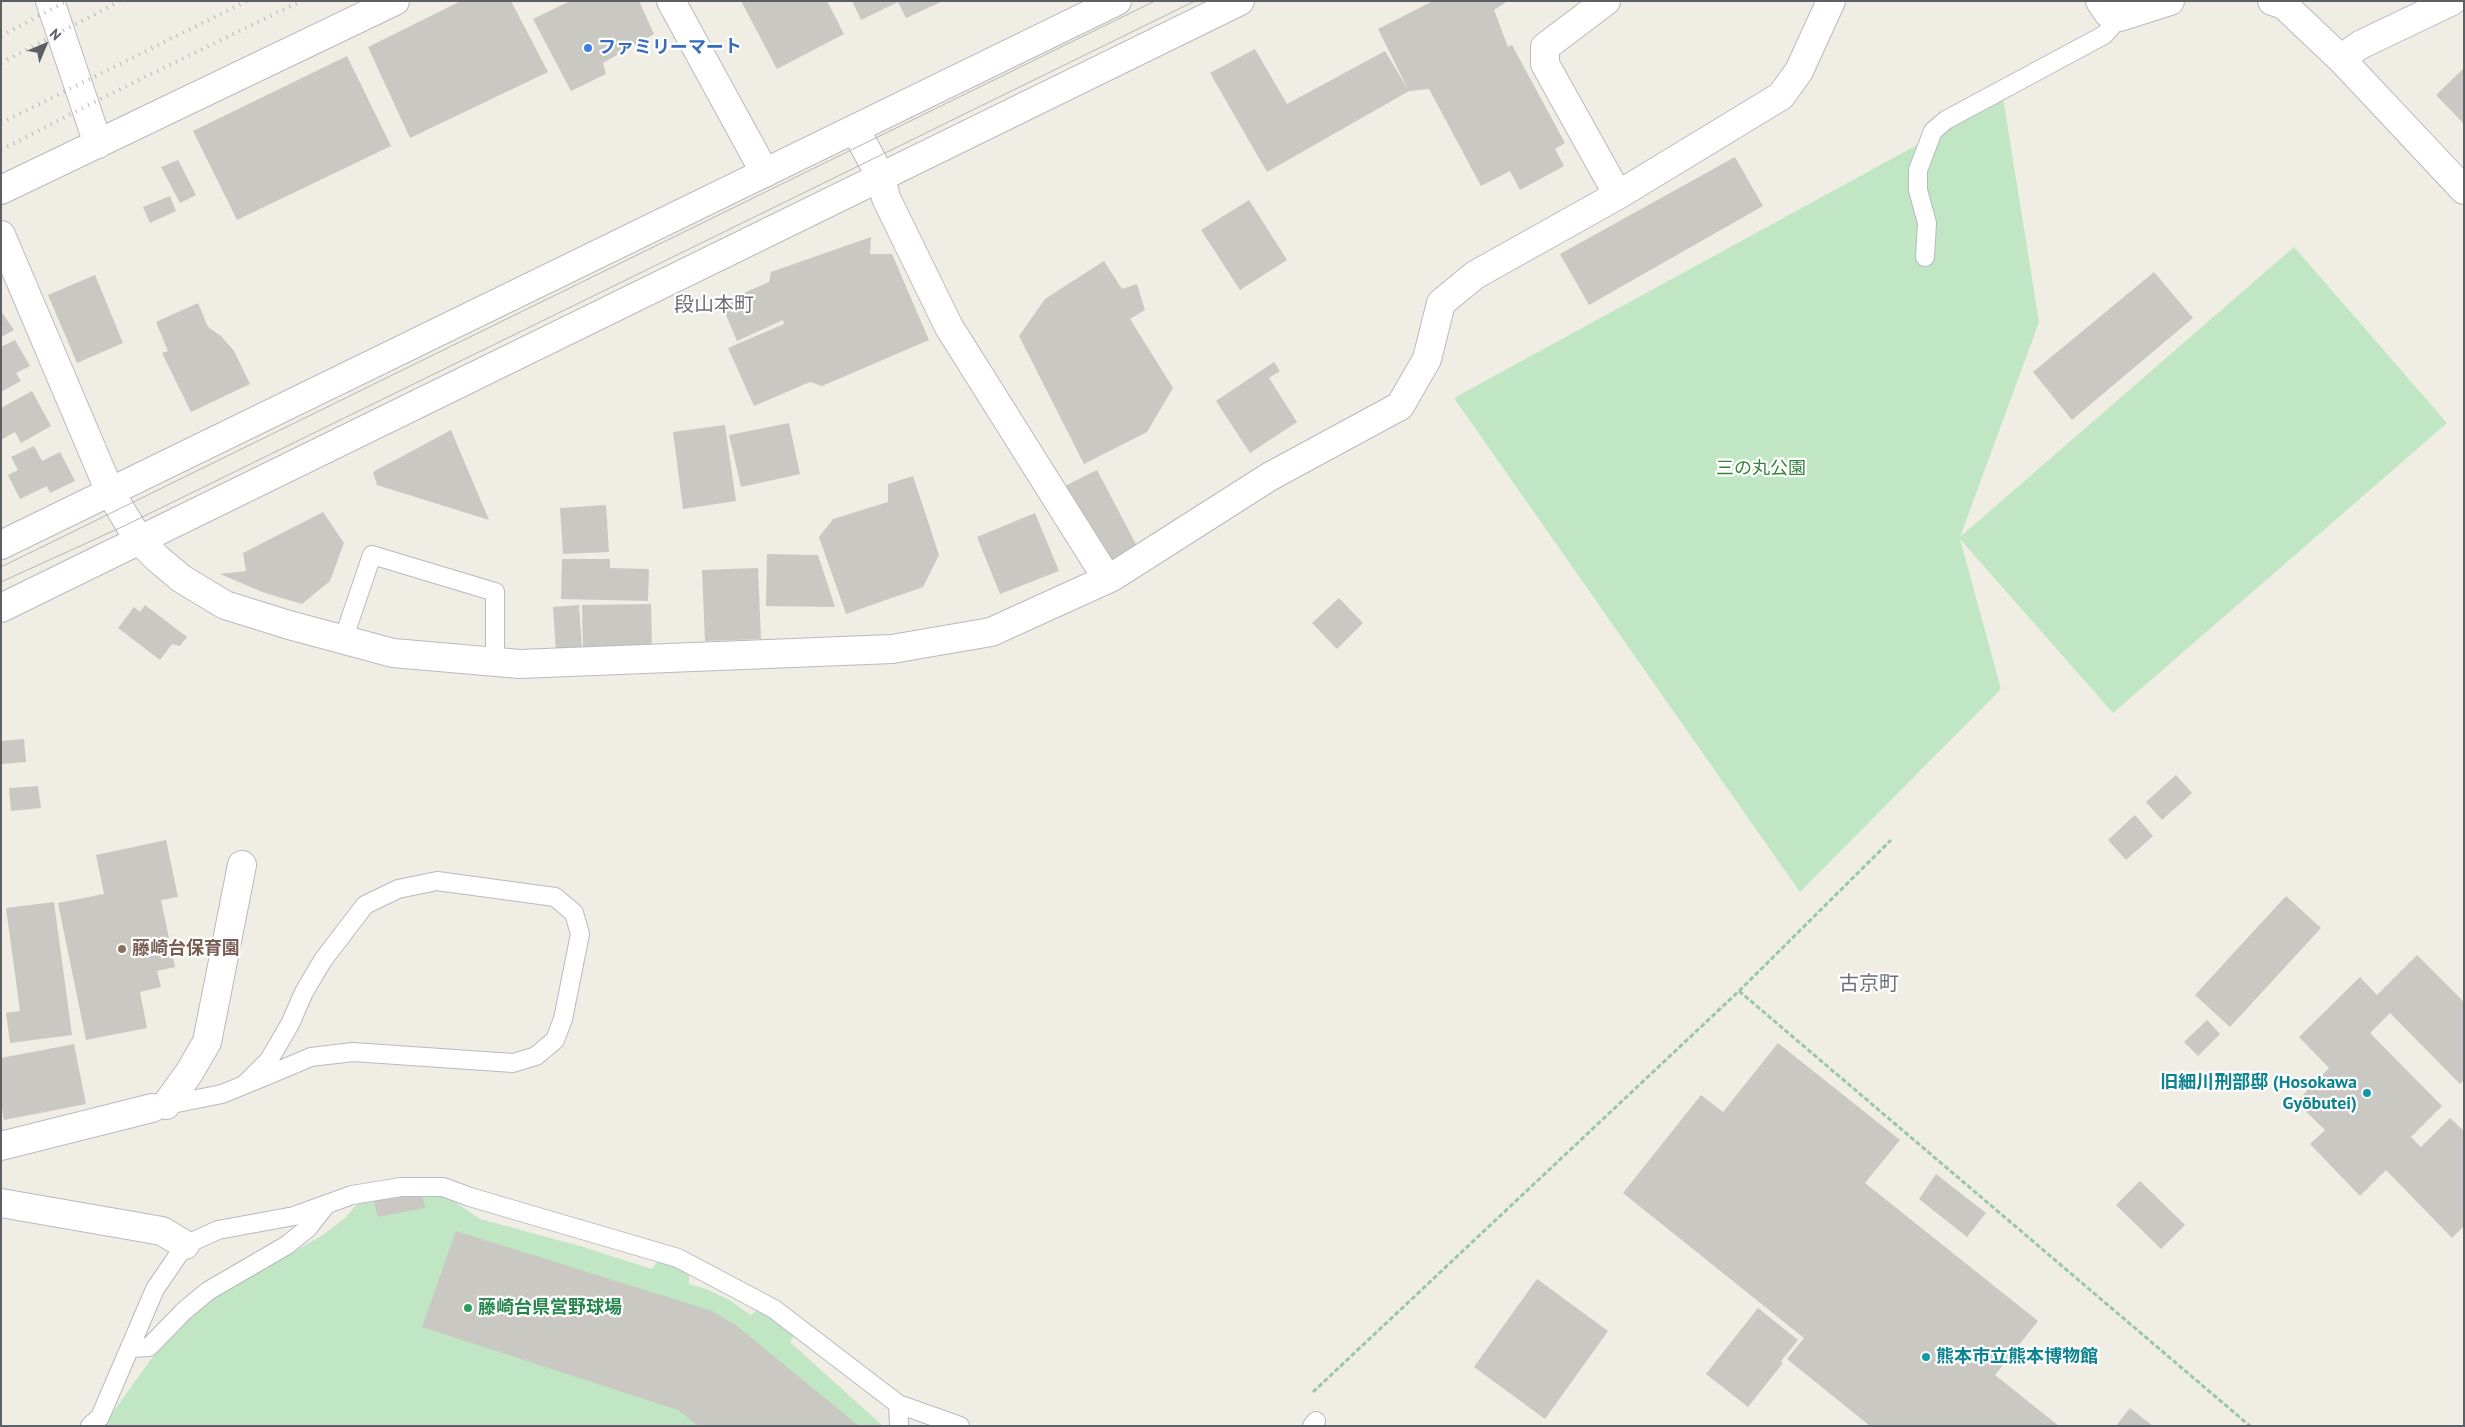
<!DOCTYPE html>
<html>
<head>
<meta charset="utf-8">
<style>
  body { margin:0 }
  #map { position:relative; width:2465px; height:1427px; overflow:hidden; background:#efede4; font-family:"PT Sans",sans-serif }
  canvas { display:block }
  .frame { position:absolute; inset:0; border:2px solid #5c6065; pointer-events:none }
  .north { position:absolute; left:20px; top:20px; width:50px; height:50px; -webkit-text-stroke:4px #fff; paint-order:stroke; rotate:45deg; font-size:14px; font-weight:700; line-height:20px; text-align:center; color:#5c6065 }
  .north::after { content:''; display:block; margin:auto; width:18px; height:22px; background:#5c6065; clip-path:polygon(50% 0,100% 100%,50% 72%,0 100%) }
</style>
</head>
<body>
<div id="map">
<canvas width="2465" height="1427"></canvas>
<div class="frame"></div>
<div class="north">N</div>
</div>
<script>
const context = document.querySelector('canvas').getContext('2d');
context.lineJoin = 'round';
function fillPath(path, color) { context.fillStyle = color; context.fill(path, 'evenodd'); }
const poly = rows => new Path2D(rows.map(r => 'M' + r).join(''));
function strokePath(path, color, width, dash) { context.strokeStyle = color; context.lineWidth = width; context.lineCap = dash ? 'butt' : 'round'; context.setLineDash(dash || []); context.stroke(path); }
function drawText(font, color, halo, rows, align = 'center') {
  context.font = font + ' "PT Sans","Noto Sans JP",sans-serif'; context.lineWidth = 4.5; context.setLineDash([]); context.textBaseline = 'middle'; context.strokeStyle = halo; context.fillStyle = color; for (const [text, x, y, turn = 0] of rows) {
    context.save(); context.translate(x, y); context.rotate((+turn || 0) * Math.PI / 180); context.textAlign = isNaN(turn) ? turn : align; if (halo) context.strokeText(text, 0, 0); context.fillText(text, 0, 0); context.restore();
  }
}
const green = poly([
  [2003,98,2039,322,1960,537,2294,247,2447,423,2113,713,1960,539,2001,689,1800,892,1454,398],
  [436,1189,480,1219,580,1246,652,1269,658,1261,689,1273,689,1284,706,1289,729,1300,751,1315,759,1308,794,1335,790,1342,883,1426,103,1426,162,1344,197,1307,323,1235,345,1218,364,1196]
]);
const building = poly([
  [461,1,511,1,548,72,410,138,368,47],
  [570,1,639,1,654,34,603,63,606,74,571,91,533,19],
  [741,1,827,1,844,34,777,69],
  [852,1,943,1,906,18,898,2,861,20],
  [1433,1,1508,1,1494,10,1508,47,1512,45,1565,143,1555,149,1564,166,1520,190,1510,171,1481,186,1429,89,1409,91,1267,172,1210,73,1255,49,1287,104,1385,51,1408,89,1378,29],
  [347,56,391,146,237,220,193,131],
  [2464,68,2464,124,2436,95],
  [1735,157,1763,206,1589,305,1560,254],
  [178,160,196,195,180,203,161,167],
  [170,196,176,211,150,223,143,207],
  [1249,200,1287,260,1240,290,1201,230],
  [871,237,870,254,892,254,929,340,822,386,810,382,754,406,728,348,784,324,783,320,737,341,721,303,769,282,771,272],
  [1104,261,1122,289,1137,284,1145,310,1130,319,1173,388,1147,432,1084,464,1019,336,1045,299],
  [2154,272,2193,318,2072,420,2033,372],
  [95,275,123,343,77,363,48,295],
  [198,303,208,327,221,336,234,351,250,384,191,412,162,353,168,351,156,322],
  [1,311,14,330,1,337],
  [15,340,30,366,16,373,21,381,1,392,1,347],
  [1274,362,1280,371,1269,378,1297,422,1250,453,1216,401],
  [32,391,51,426,21,443,15,432,1,440,1,408],
  [789,423,800,474,741,487,729,435],
  [725,425,736,501,683,509,673,432],
  [451,430,489,520,377,485,373,472],
  [34,446,42,461,60,452,75,481,50,493,47,486,20,499,8,475,18,470,11,457],
  [1097,470,1139,550,1101,569,1059,489],
  [913,476,939,555,923,587,846,614,819,537,833,519,888,502,888,484],
  [606,505,609,552,563,554,560,508],
  [323,512,344,543,330,581,302,604,265,593,220,574,246,571,243,553],
  [1035,513,1059,571,1000,594,977,537],
  [767,554,818,555,835,607,766,606],
  [562,559,610,559,610,568,649,569,648,601,561,599],
  [758,568,761,639,705,641,702,570],
  [1339,598,1363,623,1337,649,1312,623],
  [651,604,652,648,583,649,582,605],
  [145,605,187,637,180,646,172,644,160,660,118,628,134,607,140,612],
  [579,605,582,650,556,652,553,607],
  [24,739,26,762,1,764,1,741],
  [2176,775,2192,793,2162,820,2146,802],
  [38,786,41,808,11,811,9,788],
  [2135,815,2153,836,2126,860,2108,840],
  [166,840,178,897,161,900,175,967,157,971,161,987,140,992,147,1028,86,1040,58,903,104,894,96,855],
  [2286,896,2321,928,2230,1027,2195,995],
  [54,902,72,1035,10,1043,6,1013,20,1011,6,908],
  [2417,955,2464,1002,2464,1081,2460,1084,2390,1013,2370,1033,2442,1106,2411,1137,2421,1147,2450,1118,2464,1131,2464,1226,2452,1238,2386,1170,2360,1196,2310,1144,2325,1130,2296,1102,2329,1068,2299,1037,2360,977,2377,995],
  [2207,1020,2220,1034,2198,1056,2184,1042],
  [1778,1043,1900,1140,1865,1183,2038,1321,1995,1375,2059,1426,1870,1426,1787,1359,1804,1338,1623,1193,1701,1095,1723,1112],
  [74,1044,86,1104,4,1120,1,1104,1,1058],
  [1936,1174,1986,1213,1967,1237,1919,1199],
  [2140,1181,2185,1225,2161,1249,2116,1205],
  [422,1194,425,1208,378,1217,373,1199],
  [456,1231,712,1311,737,1326,859,1426,698,1426,678,1410,422,1327],
  [1537,1279,1608,1331,1545,1419,1474,1367],
  [1758,1308,1798,1340,1781,1361,1783,1363,1748,1407,1706,1374],
  [2130,1408,2153,1426,2116,1426]
]);
const path = poly([
  [1739,991,2250,1426],
  [1313,1392,1739,991,1891,840]
]);
const lane = poly([
  [1925,257,1927,223,1918,190,1918,170,1933,131,1946,120,2104,35,2120,17],
  [343,640,372,555,495,592,495,662],
  [162,1106,222,1094,266,1076,311,1057,353,1052,513,1063,536,1056,555,1040,563,1019,580,934,574,913,555,897,437,881,398,889,365,905,323,960,304,992,290,1024,269,1060,244,1085],
  [130,1348,149,1347,184,1311,208,1291,287,1245,308,1228,326,1205],
  [898,1404,899,1426],
  [90,1426,100,1417,155,1289,185,1245,218,1230,294,1216,352,1195,401,1187,443,1187,470,1197,678,1258,774,1309,898,1404,960,1426],
  [1312,1426,1316,1421]
]);
const street = poly([
  [50,1,98,144],
  [671,1,765,173],
  [1606,1,1545,47,1545,64,1618,195],
  [2100,1,2108,13,2120,17,2170,1],
  [2272,1,2284,5,2341,59,2464,190],
  [2341,59,2360,45,2452,1],
  [855,129,881,177,886,198,949,327,1101,569,1112,577],
  [1,190,395,1],
  [1,235,110,492,139,540,158,559,182,579,225,605,289,625,393,653,520,664,892,649,991,632,1112,577,1269,477,1400,406,1427,359,1441,303,1475,275,1618,195,1781,96,1799,71,1831,1],
  [166,1105,189,1073,207,1042,242,865],
  [1,1146,152,1108],
  [1,1203,162,1231,185,1245]
]);
const secondary = poly([
  [1,545,1117,1],
  [1,608,1240,1]
]);
const tram = poly([
  [1,567,1155,1],
  [1,582,124,526,1195,1]
]);
const rail = poly([
  [1,36,67,1],
  [1,63,120,1],
  [1,123,247,1],
  [1,150,104,97,301,1]
]);
const markers = [
  [588,48,5,"#3f7fe0"],
  [122,949,5,"#8d6e63"],
  [2367,1093,5,"#0f9aa8"],
  [468,1308,5,"#2e9e5b"],
  [1926,1357,5,"#0f9aa8"]
];
const shopNames = [
  ["ファミリーマート",598,48]
];
const parkNames = [
  ["三の丸公園",1761,469]
];
const educationNames = [
  ["藤崎台保育園",132,949]
];
const cultureNames = [
  ["旧細川刑部邸 (Hosokawa",2357,1083],
  ["Gyōbutei)",2357,1104],
  ["熊本市立熊本博物館",1936,1357,"left"]
];
const leisureNames = [
  ["藤崎台県営野球場",478,1308]
];
const quarterNames = [
  ["段山本町",714,305],
  ["古京町",1869,984]
];
fillPath(green, '#c1e6c3');
fillPath(building, '#cac8c2');
strokePath(lane, '#b7babe', 20);
strokePath(street, '#b7babe', 30);
strokePath(secondary, '#b8bac0', 30);
strokePath(path, '#9ac6a9', 3, [5, 2.5]);
strokePath(lane, '#fff', 18);
strokePath(street, '#fff', 28);
strokePath(secondary, '#fff', 28);
strokePath(tram, '#b5b6b6', 1);
strokePath(rail, '#b5b6b6', 4, [1, 6]);
for (const [x, y, r, color] of markers) { const dot = new Path2D(); dot.arc(x, y, r, 0, 2 * Math.PI); context.fillStyle = color; context.fill(dot); strokePath(dot, '#fff', 2); }
drawText('bold 18px', '#366cbe', '#fff', shopNames, 'left');
drawText('18px', '#35823d', '#fff', parkNames);
drawText('bold 18px', '#785e54', '#fff', educationNames, 'left');
drawText('bold 18px', '#0d838f', '#fff', cultureNames, 'right');
drawText('bold 18px', '#27864d', '#fff', leisureNames, 'left');
drawText('20px', '#6d7177', '#fff', quarterNames);
</script>
</body>
</html>
